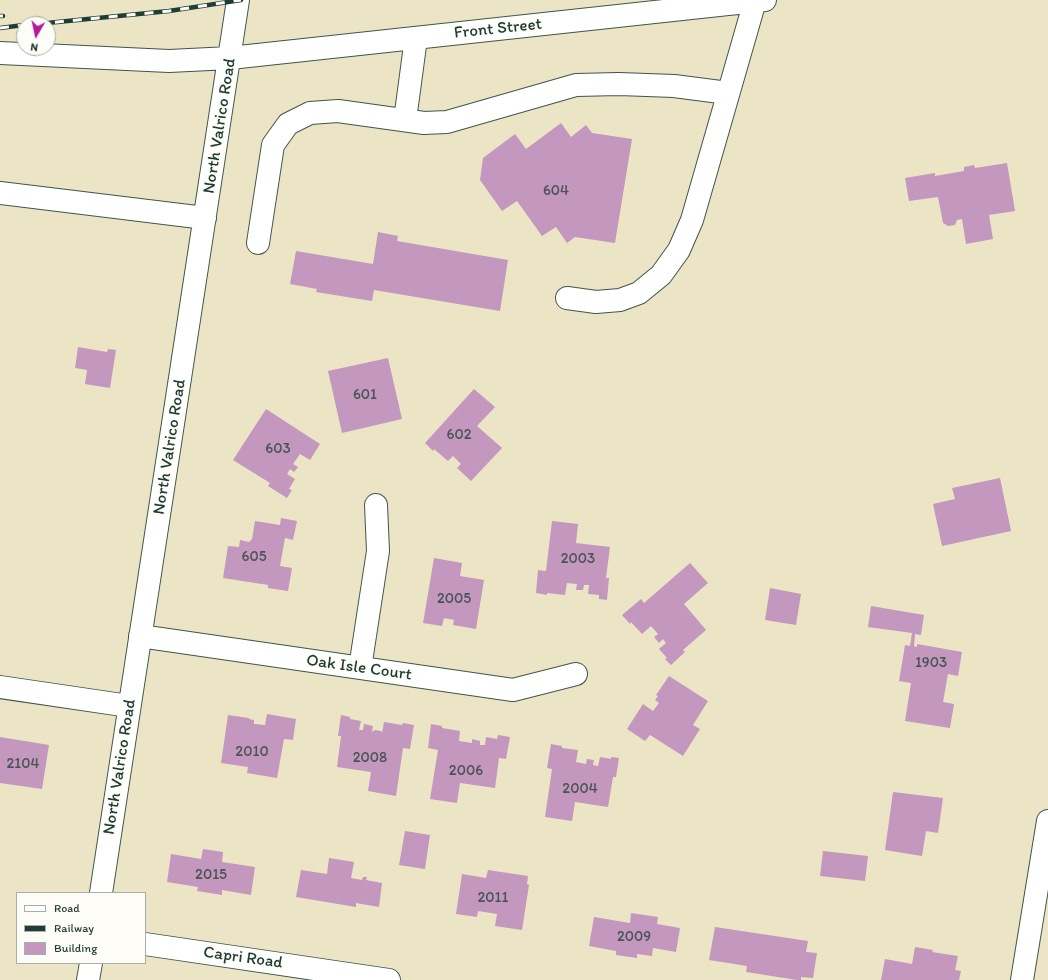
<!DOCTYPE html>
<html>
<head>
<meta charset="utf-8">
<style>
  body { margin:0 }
  #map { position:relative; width:1048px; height:980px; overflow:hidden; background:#ebe5c5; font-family:Itim,sans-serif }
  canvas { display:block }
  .legend { position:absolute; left:16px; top:892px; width:130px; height:72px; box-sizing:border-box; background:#fdfcf7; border:1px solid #a4b0a9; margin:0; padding:5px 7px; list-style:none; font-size:12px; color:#1f3d34 }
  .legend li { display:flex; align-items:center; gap:8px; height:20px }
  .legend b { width:20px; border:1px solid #a4b0a9 }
  .north { position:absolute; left:16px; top:16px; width:40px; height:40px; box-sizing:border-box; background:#fdfcf7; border:1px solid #a4b0a9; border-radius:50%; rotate:189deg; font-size:11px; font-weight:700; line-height:16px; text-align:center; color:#1f3d34 }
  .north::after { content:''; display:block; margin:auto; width:14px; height:18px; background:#b5179e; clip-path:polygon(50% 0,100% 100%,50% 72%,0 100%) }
</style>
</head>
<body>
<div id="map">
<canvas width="1048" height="980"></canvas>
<ul class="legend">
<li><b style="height:5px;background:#fff"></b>Road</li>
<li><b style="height:5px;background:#1f3d34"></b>Railway</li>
<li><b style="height:11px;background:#c497be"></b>Building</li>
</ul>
<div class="north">N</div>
</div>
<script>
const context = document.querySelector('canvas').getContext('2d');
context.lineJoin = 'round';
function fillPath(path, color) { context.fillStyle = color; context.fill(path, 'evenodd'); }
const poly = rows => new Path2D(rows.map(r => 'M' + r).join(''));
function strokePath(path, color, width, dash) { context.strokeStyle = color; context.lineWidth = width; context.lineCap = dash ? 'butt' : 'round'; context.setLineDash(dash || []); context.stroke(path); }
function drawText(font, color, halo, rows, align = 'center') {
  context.font = font + ' Itim,sans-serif'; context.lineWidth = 3.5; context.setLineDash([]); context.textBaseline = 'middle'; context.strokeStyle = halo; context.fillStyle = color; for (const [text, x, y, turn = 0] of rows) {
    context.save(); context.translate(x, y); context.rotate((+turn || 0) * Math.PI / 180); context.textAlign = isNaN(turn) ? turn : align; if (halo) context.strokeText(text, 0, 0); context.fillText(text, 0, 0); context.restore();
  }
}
const building = poly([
  [561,123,571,137,586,125,592,133,632,139,615,243,575,237,567,243,556,227,542,236,517,201,502,211,480,180,483,158,515,134,526,149],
  [1007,163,1015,211,989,215,993,239,966,244,962,219,957,220,955,225,948,226,943,223,938,197,909,201,905,178,935,173,935,176,964,171,964,167,974,165,975,168],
  [378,232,398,236,397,241,508,260,500,311,374,290,372,301,316,292,317,289,290,284,296,251,373,264],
  [78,347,107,352,108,349,116,350,110,388,85,384,87,370,75,368],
  [388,358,402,419,342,433,328,371],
  [474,389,495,407,477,426,502,448,471,481,457,468,461,464,453,456,448,461,434,449,433,451,425,443],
  [266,409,320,444,310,460,300,454,293,464,298,467,294,472,290,469,287,474,295,479,289,489,292,490,287,498,268,486,270,483,233,460],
  [1000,478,1011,531,942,546,933,504,955,499,952,488],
  [281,518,297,521,293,540,285,538,280,566,292,568,288,591,268,588,268,585,223,578,228,546,239,547,240,540,249,542,252,539,255,521,280,525],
  [552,521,578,524,576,543,610,547,606,578,609,578,607,600,599,599,599,595,588,594,589,585,584,585,583,590,576,590,577,584,567,583,565,595,547,593,547,595,536,593,538,570,546,571],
  [434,558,462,563,460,576,484,580,476,629,453,625,454,620,444,618,442,626,423,623],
  [690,563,708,583,684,604,706,630,683,650,685,652,671,665,665,659,667,658,659,649,666,643,663,639,659,643,654,637,658,634,651,626,642,634,631,622,630,624,622,615,641,599,644,603],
  [770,588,801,594,796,625,765,620],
  [871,606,924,615,921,635,915,634,914,646,917,647,917,644,962,652,958,676,948,674,943,702,954,704,950,728,905,721,911,683,899,681,905,645,910,646,912,633,868,627],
  [669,676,708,701,693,725,700,729,683,756,650,735,645,741,627,729,643,704,653,711,659,703,655,700,658,696,656,695],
  [267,714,296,719,293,740,284,739,277,778,247,773,248,767,221,763,228,715,249,718,249,719,254,720,254,724,265,725],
  [341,715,350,717,350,719,361,721,359,730,363,730,364,724,373,726,372,732,375,730,381,731,382,733,384,722,402,725,403,723,414,725,410,749,403,748,396,796,368,791,371,772,337,767,341,736,338,736],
  [431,724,442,726,442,728,460,731,459,741,472,743,472,739,480,741,480,745,485,745,486,737,497,739,498,735,510,737,506,759,499,758,495,788,460,783,457,803,430,799,438,750,428,748],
  [0,737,49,745,42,789,0,783],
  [551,744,562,746,562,748,578,750,576,762,586,764,587,759,594,760,593,765,598,766,600,757,611,759,611,757,619,758,616,777,613,777,608,807,575,802,572,821,545,817,552,769,547,768],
  [893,792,943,798,938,833,926,831,922,856,885,850],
  [405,831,430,835,425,869,399,865],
  [203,849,223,852,222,862,255,867,251,895,222,890,222,895,197,891,198,887,167,882,171,854,201,859],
  [823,851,868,856,865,881,820,876],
  [329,858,354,862,351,878,362,880,363,877,367,877,366,880,382,883,379,907,356,903,356,907,296,897,301,870,327,874],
  [488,870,528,876,527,884,529,885,522,930,495,926,497,914,478,911,477,917,456,914,462,874,486,878],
  [631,913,658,917,657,924,680,928,676,952,653,948,652,956,637,954,637,958,616,955,616,951,589,946,594,917,630,923],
  [715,927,808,941,806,952,817,953,813,978,801,977,801,980,797,980,746,972,747,966,709,960],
  [915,947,933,950,932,952,958,956,955,970,961,971,959,980,881,980,885,959,912,964]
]);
const minor = poly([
  [0,53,169,61,230,58,765,0],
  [405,120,416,38],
  [0,193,205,218],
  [258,243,273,145,288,124,310,113,338,111,424,123,447,122,576,85,619,84,674,86,728,93],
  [567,298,596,302,620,300,639,293,661,275,679,250,692,220,755,1],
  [140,636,513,690,576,674],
  [360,668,378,551,376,505],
  [0,687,129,706],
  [101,893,238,0],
  [145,944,389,980],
  [88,980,91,963],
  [1022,980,1048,821]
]);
const rail = poly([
  [0,16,3,16],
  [37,24,169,11,241,0],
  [0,28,24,25]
]);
const numberNames = [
  ["604",556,191],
  ["601",365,395],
  ["602",459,435],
  ["603",278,449],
  ["605",254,557],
  ["2003",578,559],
  ["2005",454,599],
  ["1903",931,663],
  ["2010",252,752],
  ["2008",370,758],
  ["2104",23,764],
  ["2006",466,771],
  ["2004",580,789],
  ["2015",211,875],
  ["2011",493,898],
  ["2009",634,937]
];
const streetNames = [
  ["Front Street",498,29,-6],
  ["North Valrico Road",220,126,-81],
  ["North Valrico Road",170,447,-81],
  ["Oak Isle Court",359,668,8],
  ["North Valrico Road",120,767,-81],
  ["Capri Road",243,958,8]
];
fillPath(building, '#c497be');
strokePath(minor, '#3e564a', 24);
strokePath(minor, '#fff', 22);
strokePath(rail, '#1f3d34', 4.5);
strokePath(rail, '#fdfcf7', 3, [9]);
drawText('15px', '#485456', null, numberNames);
drawText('17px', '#1f3d34', '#fdfcf7', streetNames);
</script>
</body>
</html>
